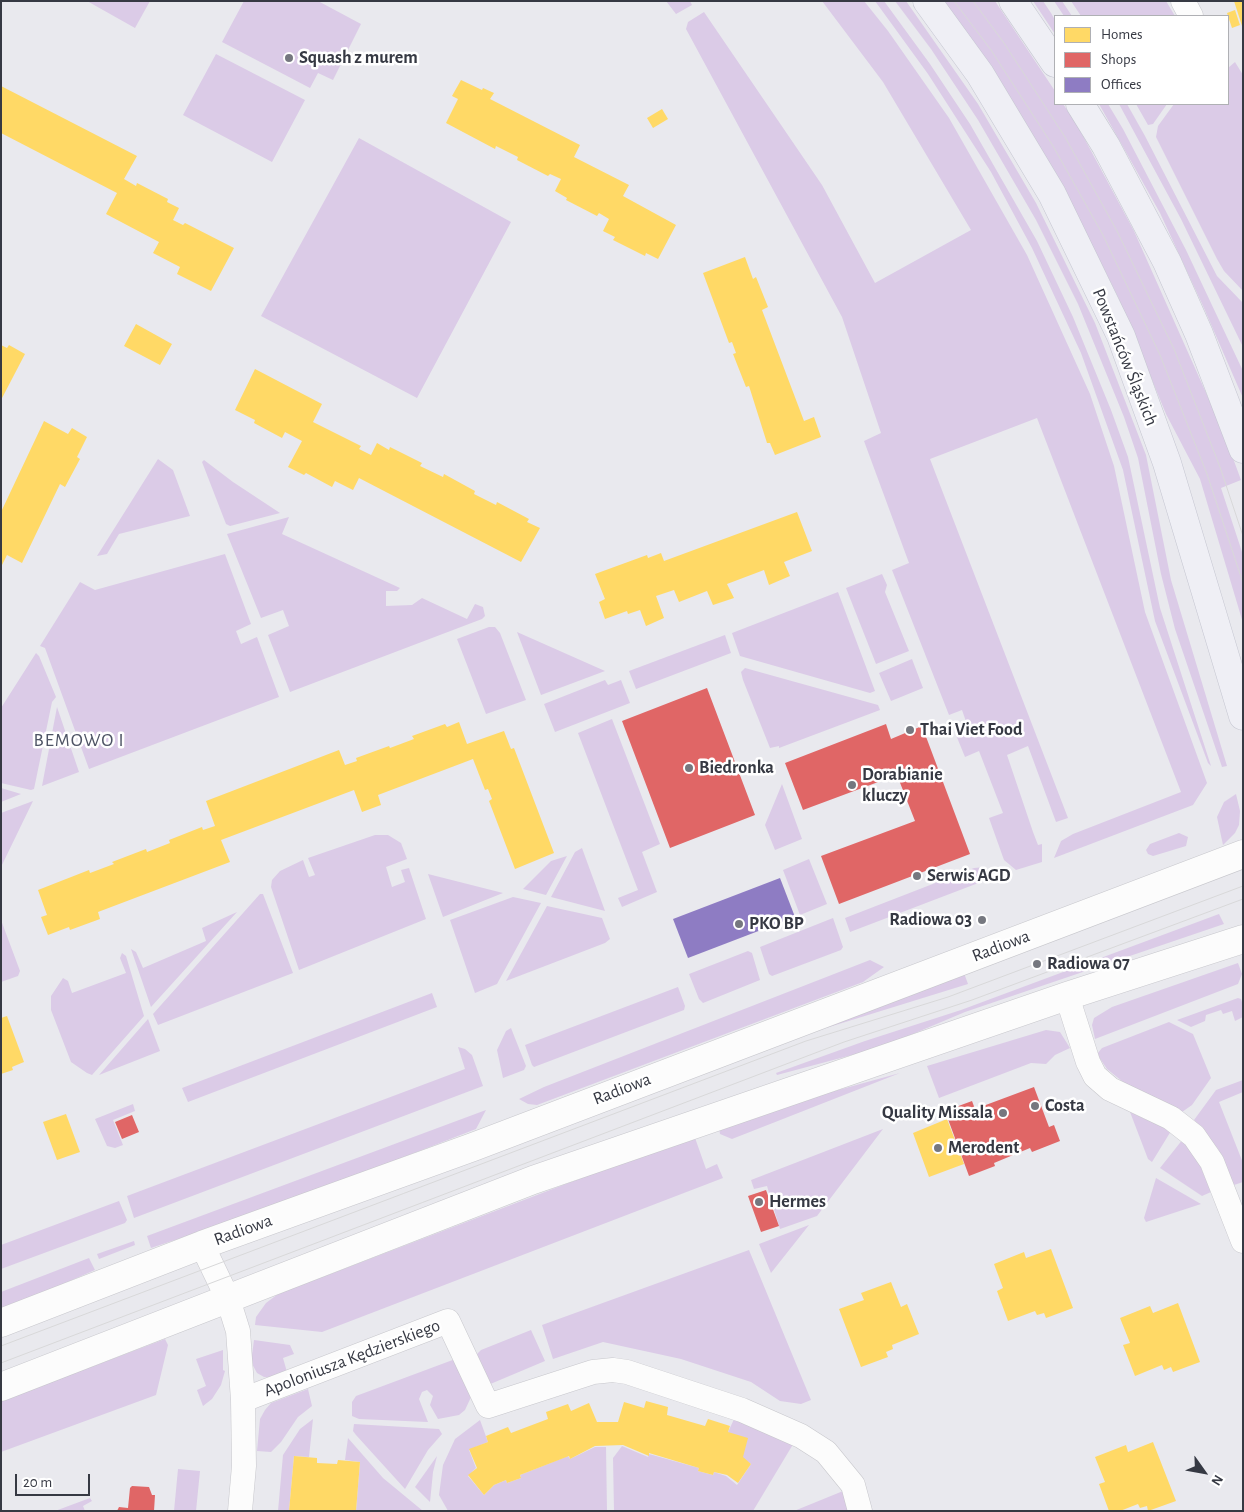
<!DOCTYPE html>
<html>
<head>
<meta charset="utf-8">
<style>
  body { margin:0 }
  #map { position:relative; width:1244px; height:1512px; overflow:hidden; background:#e9e9ee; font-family:"Alegreya Sans",sans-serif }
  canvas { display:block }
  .frame { position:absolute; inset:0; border:2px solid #363943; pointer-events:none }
  .legend { position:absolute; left:1054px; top:15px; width:175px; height:90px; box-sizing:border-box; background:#fff; border:1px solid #afb0b4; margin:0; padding:6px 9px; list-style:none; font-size:15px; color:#363943 }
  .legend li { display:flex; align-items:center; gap:10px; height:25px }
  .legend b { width:25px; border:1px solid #afb0b4 }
  .north { position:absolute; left:1179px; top:1447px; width:50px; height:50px; -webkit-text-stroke:4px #fff; paint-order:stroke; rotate:122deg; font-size:14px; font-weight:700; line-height:20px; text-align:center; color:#363943 }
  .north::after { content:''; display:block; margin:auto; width:18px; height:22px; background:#363943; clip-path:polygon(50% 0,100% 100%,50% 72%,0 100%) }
  .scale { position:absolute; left:15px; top:1474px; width:75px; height:22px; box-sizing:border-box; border:2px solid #363943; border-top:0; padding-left:6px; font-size:15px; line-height:18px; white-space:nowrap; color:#363943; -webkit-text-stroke:4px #fff; paint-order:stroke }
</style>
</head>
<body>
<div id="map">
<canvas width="1244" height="1512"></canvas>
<div class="frame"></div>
<ul class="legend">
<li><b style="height:14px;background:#ffd966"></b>Homes</li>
<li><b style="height:14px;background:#e06666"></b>Shops</li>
<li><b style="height:14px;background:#8e7cc3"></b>Offices</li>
</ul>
<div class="north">N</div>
<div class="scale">20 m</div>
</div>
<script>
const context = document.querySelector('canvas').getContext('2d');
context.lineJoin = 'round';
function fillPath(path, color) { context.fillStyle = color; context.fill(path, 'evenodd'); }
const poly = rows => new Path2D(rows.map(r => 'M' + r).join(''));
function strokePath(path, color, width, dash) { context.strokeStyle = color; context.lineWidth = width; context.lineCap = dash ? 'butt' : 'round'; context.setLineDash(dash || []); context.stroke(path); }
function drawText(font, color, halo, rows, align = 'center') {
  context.font = font + ' "Alegreya Sans",sans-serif'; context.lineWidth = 5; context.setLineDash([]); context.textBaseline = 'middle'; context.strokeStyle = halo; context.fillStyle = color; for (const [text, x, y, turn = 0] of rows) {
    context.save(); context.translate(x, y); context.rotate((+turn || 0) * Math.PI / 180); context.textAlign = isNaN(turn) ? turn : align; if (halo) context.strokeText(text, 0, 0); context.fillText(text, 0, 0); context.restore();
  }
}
const green = poly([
  [87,1,150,1,135,28],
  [244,1,318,1,361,24,333,80,318,73,310,88,222,42],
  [666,1,690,1,692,5,676,14],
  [822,1,864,1,888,31,949,118,1027,255,1090,394,1114,466,1145,612,1207,783,1193,805,1054,858,1061,841,1073,834,1181,792,1037,418,930,459,1068,818,1056,822,1028,746,1007,755,1033,832,1038,845,1042,844,1042,862,1016,870,1004,860,989,818,1003,813,979,751,965,757,956,735,969,730,962,710,949,715,892,570,909,563,864,441,881,433,842,317,686,29,688,22,704,12,822,185,875,283,971,230,883,82],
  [875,1,884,1,930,64,970,124,1037,241,1073,317,1111,410,1128,457,1160,608,1211,766,1208,763,1155,621,1123,470,1081,353,1032,248,991,172,928,74],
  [895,1,906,1,978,104,1036,203,1095,323,1146,455,1171,580,1227,766,1222,767,1175,629,1161,574,1138,458,1124,417,1078,304,1036,220,978,120,931,49],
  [943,1,995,1,1055,91,1055,104,1063,104,1075,121,1134,231,1223,431,1241,480,1221,488,1243,555,1243,623,1200,479,1166,414,1118,297,1070,202],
  [1033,1,1043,1,1051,13,1055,20,1055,34],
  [1054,1,1062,1,1072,16,1064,16],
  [1071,1,1166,1,1175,16,1081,16],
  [216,54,305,100,272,162,183,115],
  [1235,62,1243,75,1243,291,1224,271,1217,259,1156,137,1158,126,1174,104,1228,104,1228,68],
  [1099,104,1108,104,1123,129,1186,250,1243,371,1243,398,1203,306,1160,213],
  [1119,104,1127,104,1145,136,1217,276,1243,303,1243,347,1181,219],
  [1136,104,1167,104,1153,124,1148,125],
  [359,138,511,222,417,398,261,316],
  [158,459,173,470,190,516,119,534,107,554,97,556],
  [204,460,233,482,280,513,230,526,226,524,202,462],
  [289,517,282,534,400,588,397,591,386,591,386,606,412,605,422,598,467,619,475,604,483,607,485,616,482,619,290,692,268,635,289,626,283,610,261,618,227,534],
  [225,554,251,624,236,631,241,644,257,637,279,697,89,769,45,648,40,646,80,582,95,590],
  [882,574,887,585,885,592,909,651,876,664,846,588],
  [838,592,875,691,870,693,740,656,732,633],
  [489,627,495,627,500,633,526,700,486,714,457,639],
  [517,632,605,671,541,695],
  [725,635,731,653,636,689,629,671],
  [36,653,39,656,56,697,52,702,34,789,31,790,1,783,1,708],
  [912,659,923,688,891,701,879,673],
  [745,668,878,705,880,710,779,748,779,746,770,748,743,680,741,672],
  [605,680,608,685,621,680,630,703,555,732,544,704],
  [57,707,79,772,42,786],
  [612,719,660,844,642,852,657,892,622,907,618,898,638,890,578,733],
  [782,784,802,839,775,850,765,825],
  [1,788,21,794,1,802],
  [1236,794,1240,811,1239,825,1235,833,1223,845,1217,817,1224,802],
  [33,801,1,867,1,813],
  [1179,833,1188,837,1186,846,1153,856,1148,854,1146,850,1150,844],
  [375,835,388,835,401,843,407,859,386,867,392,887,405,882,401,870,409,868,426,919,299,970,271,887,272,880,280,871,303,860,309,877,315,875,308,858],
  [582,848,605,911,551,897,575,852],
  [567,856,546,895,523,889,551,861],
  [809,859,827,904,800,915,783,870],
  [985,867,981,882,850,932,845,918,974,868],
  [428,874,503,893,443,917],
  [260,894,263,894,293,973,158,1025,153,1014],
  [513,897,541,903,497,984,475,993,450,920],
  [547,906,602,918,610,939,605,943,506,981],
  [237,912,151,1007,131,949,136,952,143,968,206,941,202,928],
  [1219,914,1224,924,965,1012,882,1047,777,1075,776,1073,865,1041,961,1010],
  [833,918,843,947,841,950,772,976,769,974,760,947],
  [1,920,20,971,18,976,1,982],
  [748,951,752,953,760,980,703,1003,699,999,689,974],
  [122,953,126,956,144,1016,92,1075,87,1073,71,1062,51,1010,51,996,63,978,68,981,72,993,126,973,120,958],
  [870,960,884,967,863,982,537,1105,528,1104,519,1099,544,1087],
  [1238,963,1242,974,1238,984,1095,1039,1092,1025,1094,1018,1112,1007],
  [964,973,968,984,826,1028,825,1026],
  [678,987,685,1006,684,1010,534,1067,532,1065,525,1045],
  [432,993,437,1007,188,1102,182,1088],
  [1238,998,1241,999,1243,1005,1243,1017,1235,1021,1232,1011,1223,1014,1221,1010,1206,1015,1205,1021,1191,1027,1177,1020],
  [148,1019,160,1051,99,1075],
  [1169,1022,1193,1034,1211,1078,1192,1105,1182,1112,1128,1086,1107,1069,1097,1054,1102,1048],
  [511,1028,526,1066,524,1070,503,1078,497,1050,506,1031],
  [1046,1030,1060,1032,1070,1048,1055,1055,1046,1064,1031,1063,939,1098,927,1066],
  [458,1047,465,1049,472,1055,483,1086,134,1218,127,1196,465,1069],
  [900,1073,732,1139,720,1134,719,1128,722,1122],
  [1243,1080,1243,1092,1219,1102,1243,1163,1243,1182,1234,1185,1218,1149,1194,1120,1216,1090],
  [133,1104,135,1111,113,1120,123,1145,115,1148,107,1146,95,1119],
  [486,1110,476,1129,283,1204,151,1248,147,1236],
  [1130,1112,1171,1131,1152,1162,1148,1159],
  [883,1129,817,1216,780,1229,767,1186,754,1189,751,1180],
  [694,1135,706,1169,717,1164,723,1178,322,1332,255,1325,256,1317,266,1303,278,1294],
  [1183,1139,1201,1167,1211,1192,1202,1196,1160,1168],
  [1156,1178,1201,1204,1146,1222,1144,1218],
  [119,1201,127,1220,125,1223,1,1269,1,1245],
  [809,1225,771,1273,759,1244],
  [134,1241,135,1245,99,1259,97,1254],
  [749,1250,811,1400,801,1404,780,1401,751,1382,681,1359,603,1342,553,1359,542,1325],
  [89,1258,95,1270,1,1311,1,1292],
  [531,1330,545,1361,488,1385,477,1354,481,1350],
  [165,1339,168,1345,156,1395,1,1452,1,1401],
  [254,1340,290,1345,294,1354,283,1358,287,1372,274,1378,264,1377,257,1373,251,1362],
  [223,1350,223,1370,225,1371,221,1385,212,1399,203,1406,197,1390,206,1386,196,1359],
  [458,1358,472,1395,465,1410,459,1415,438,1419,430,1405,433,1396,427,1390,422,1392,419,1399,428,1422,359,1419,352,1416,352,1402,356,1396],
  [308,1389,312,1406,298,1417,281,1442,271,1452,257,1451,260,1419,265,1410,271,1403],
  [736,1415,795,1441,753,1511,614,1511,613,1458,622,1446,648,1457,649,1454,699,1468,698,1471,713,1475,714,1472,726,1476,737,1485,751,1464,742,1458,728,1432],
  [313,1419,309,1457,294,1456,289,1511,278,1511,283,1455,300,1429],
  [480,1420,488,1442,469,1450,476,1468,468,1476,484,1495,494,1485,506,1480,507,1483,521,1478,520,1475,568,1456,570,1459,595,1447,606,1447,607,1511,448,1511,439,1495,443,1465,455,1439],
  [354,1424,439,1429,442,1434,428,1450,405,1489,356,1435,353,1431],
  [348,1438,383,1478,423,1511,356,1511,360,1462,345,1460],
  [437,1456,433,1472,430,1502,415,1487],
  [178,1469,200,1471,196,1511,174,1511],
  [848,1489,855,1511,794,1511],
  [90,1498,92,1501,83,1506,85,1511,55,1511]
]);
const homes = poly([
  [1234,1,1243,1,1243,26,1242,26],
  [1235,10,1240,25,1232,28,1227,13],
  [461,80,482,90,483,88,494,93,490,99,580,145,574,157,629,185,623,196,676,225,658,259,646,253,645,256,613,240,615,237,603,231,609,219,599,213,597,216,566,200,567,198,555,191,561,179,550,174,548,176,517,160,518,157,496,146,495,149,446,123,458,99,452,96],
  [1,86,137,156,124,179,136,186,137,183,168,199,167,202,179,208,173,220,183,225,185,223,234,248,211,291,177,274,180,267,153,253,159,242,106,214,117,193,1,133],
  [662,109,668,119,653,128,647,118],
  [745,257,753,279,756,277,768,307,762,310,804,421,814,417,821,437,775,455,770,443,767,443,749,386,746,387,733,354,736,353,732,342,729,343,703,273],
  [136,324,172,344,160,365,124,346],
  [1,345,7,348,9,345,25,354,1,400],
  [255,369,322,404,313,422,361,446,359,449,371,455,377,443,389,450,390,447,422,463,420,466,443,477,444,474,475,491,474,494,496,505,497,502,529,519,527,522,540,528,521,562,359,478,353,490,335,481,332,487,306,473,304,475,288,467,302,441,285,432,282,438,254,423,255,420,235,410],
  [44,421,68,434,72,428,87,437,77,457,80,459,65,487,60,484,22,563,7,555,1,567,1,512],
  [797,512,812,551,784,562,790,576,769,585,764,570,727,584,734,598,713,605,707,591,679,602,674,590,656,596,664,618,646,626,640,610,628,614,627,611,605,619,599,602,605,599,595,574,647,555,648,558,661,553,664,561],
  [459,722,467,744,504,731,511,749,514,748,554,853,515,869,489,801,492,799,488,789,485,790,473,759,378,795,381,805,362,812,354,790,221,840,230,862,98,912,100,919,70,930,69,927,48,935,41,917,47,915,38,890,89,870,90,873,114,864,112,862,146,849,147,852,170,843,169,840,202,827,203,830,215,826,206,801,339,750,345,765,357,761,356,758,389,746,390,748,414,739,412,736,445,724,447,727],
  [7,1016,24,1062,12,1067,13,1070,1,1074,1,1018],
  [66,1114,80,1152,57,1160,43,1122],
  [947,1119,964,1164,929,1177,913,1133],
  [1051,1249,1073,1308,1046,1318,1044,1313,1037,1315,1035,1311,1008,1321,997,1291,1003,1288,994,1264,1024,1252,1026,1258],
  [891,1282,901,1307,907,1304,919,1334,892,1345,893,1349,886,1352,888,1357,861,1367,839,1309,864,1300,861,1293],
  [1178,1303,1200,1362,1173,1372,1171,1367,1164,1370,1162,1365,1135,1376,1123,1345,1130,1343,1120,1318,1150,1306,1153,1313],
  [646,1401,668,1407,667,1415,705,1426,708,1419,730,1426,728,1432,748,1438,743,1457,751,1464,738,1483,727,1475,714,1472,713,1475,698,1471,699,1468,649,1453,649,1456,623,1445,595,1446,570,1459,569,1456,520,1475,521,1478,507,1483,506,1480,494,1485,484,1495,468,1475,477,1468,469,1449,488,1442,486,1436,508,1427,511,1433,548,1419,546,1412,568,1404,571,1411,589,1403,597,1422,618,1422,624,1402,644,1408],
  [1153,1442,1176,1501,1148,1511,1147,1506,1140,1508,1138,1504,1120,1511,1109,1511,1099,1484,1105,1482,1095,1457,1126,1445,1128,1452],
  [294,1456,317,1458,317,1463,337,1464,338,1460,360,1462,356,1511,289,1511]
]);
const shops = poly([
  [707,688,755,815,670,848,622,721],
  [886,724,891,739,922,726,970,854,839,904,821,856,915,821,897,775,803,810,785,763],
  [1034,1087,1049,1127,1054,1125,1060,1141,1032,1152,1030,1148,994,1163,995,1166,969,1176,945,1111,972,1101,975,1109],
  [132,1115,139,1132,122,1139,115,1122],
  [766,1190,779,1226,761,1232,748,1196],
  [132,1486,149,1487,152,1495,155,1495,154,1511,117,1511,119,1507,128,1508,130,1488]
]);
const offices = poly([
  [780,878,795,917,688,958,673,919]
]);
const minor = poly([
  [1183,1,1191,16],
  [1067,996,1088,1062,1095,1076,1110,1089,1171,1118,1194,1136,1212,1162,1243,1241],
  [202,1245,228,1299,238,1331,243,1400,244,1466,240,1511],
  [243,1400,448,1321,488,1406,593,1372,613,1370,627,1372,742,1410,801,1436,826,1452,853,1485,860,1511]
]);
const tertiary = poly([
  [1,1323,202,1245,473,1147,1243,854],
  [1,1387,533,1180,1067,996,1243,939]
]);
const secondary = poly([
  [927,1,980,74,1052,194,1121,336,1167,463,1243,716],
  [1013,1,1055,63],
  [1080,104,1106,146,1167,262,1199,334,1243,449]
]);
const tram = poly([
  [954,1,991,50,1053,146,1103,235,1160,355,1207,474,1243,583],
  [973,1,1004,43,1065,137,1117,231,1174,349,1220,467,1243,536],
  [1,1346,806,1041,948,997,1243,886],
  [1,1363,844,1042,972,1000,1243,899]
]);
const markers = [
  [289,58,5,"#75777f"],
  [910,730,5,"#75777f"],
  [689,768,5,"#75777f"],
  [852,785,5,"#75777f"],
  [917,876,5,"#75777f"],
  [982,920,5,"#75777f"],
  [739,924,5,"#75777f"],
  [1037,964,5,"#75777f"],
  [1035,1106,5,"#75777f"],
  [1003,1113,5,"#75777f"],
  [938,1148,5,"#75777f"],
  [759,1202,5,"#75777f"]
];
const poiNames = [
  ["Squash z murem",299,58],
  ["Thai Viet Food",920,730],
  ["Biedronka",699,768],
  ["Dorabianie",862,775],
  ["kluczy",862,796],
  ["Serwis AGD",927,876],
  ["Radiowa 03",972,920,"right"],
  ["PKO BP",749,924],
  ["Radiowa 07",1047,964],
  ["Costa",1045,1106],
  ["Quality Missala",993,1113,"right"],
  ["Merodent",948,1148],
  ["Hermes",769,1202]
];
const streetNames = [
  ["Powstańców Śląskich",1125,357,68],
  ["Radiowa",1001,946,-21],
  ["Radiowa",622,1089,-21],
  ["Radiowa",243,1230,-20],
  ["Apoloniusza Kędzierskiego",352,1358,-21]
];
const neighbourhoodNames = [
  ["BEMOWO I",79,740]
];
fillPath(green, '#dbcbe7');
fillPath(homes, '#ffd966');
fillPath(shops, '#e06666');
fillPath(offices, '#8e7cc3');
strokePath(minor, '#c7c7cc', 25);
strokePath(tertiary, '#c7c7cc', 29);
strokePath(secondary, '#c5c6d1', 29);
strokePath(minor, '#fcfcfc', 24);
strokePath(tertiary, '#fcfcfc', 28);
strokePath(secondary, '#efeff5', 28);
strokePath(tram, '#d8d8d9', 1);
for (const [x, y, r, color] of markers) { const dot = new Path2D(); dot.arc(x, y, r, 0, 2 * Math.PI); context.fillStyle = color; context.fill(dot); strokePath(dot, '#fff', 2); }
drawText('bold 18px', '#363943', '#fff', poiNames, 'left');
drawText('18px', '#363943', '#fff', streetNames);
context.letterSpacing = '1px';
drawText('19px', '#4e5465', '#fff', neighbourhoodNames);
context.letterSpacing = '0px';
</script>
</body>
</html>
